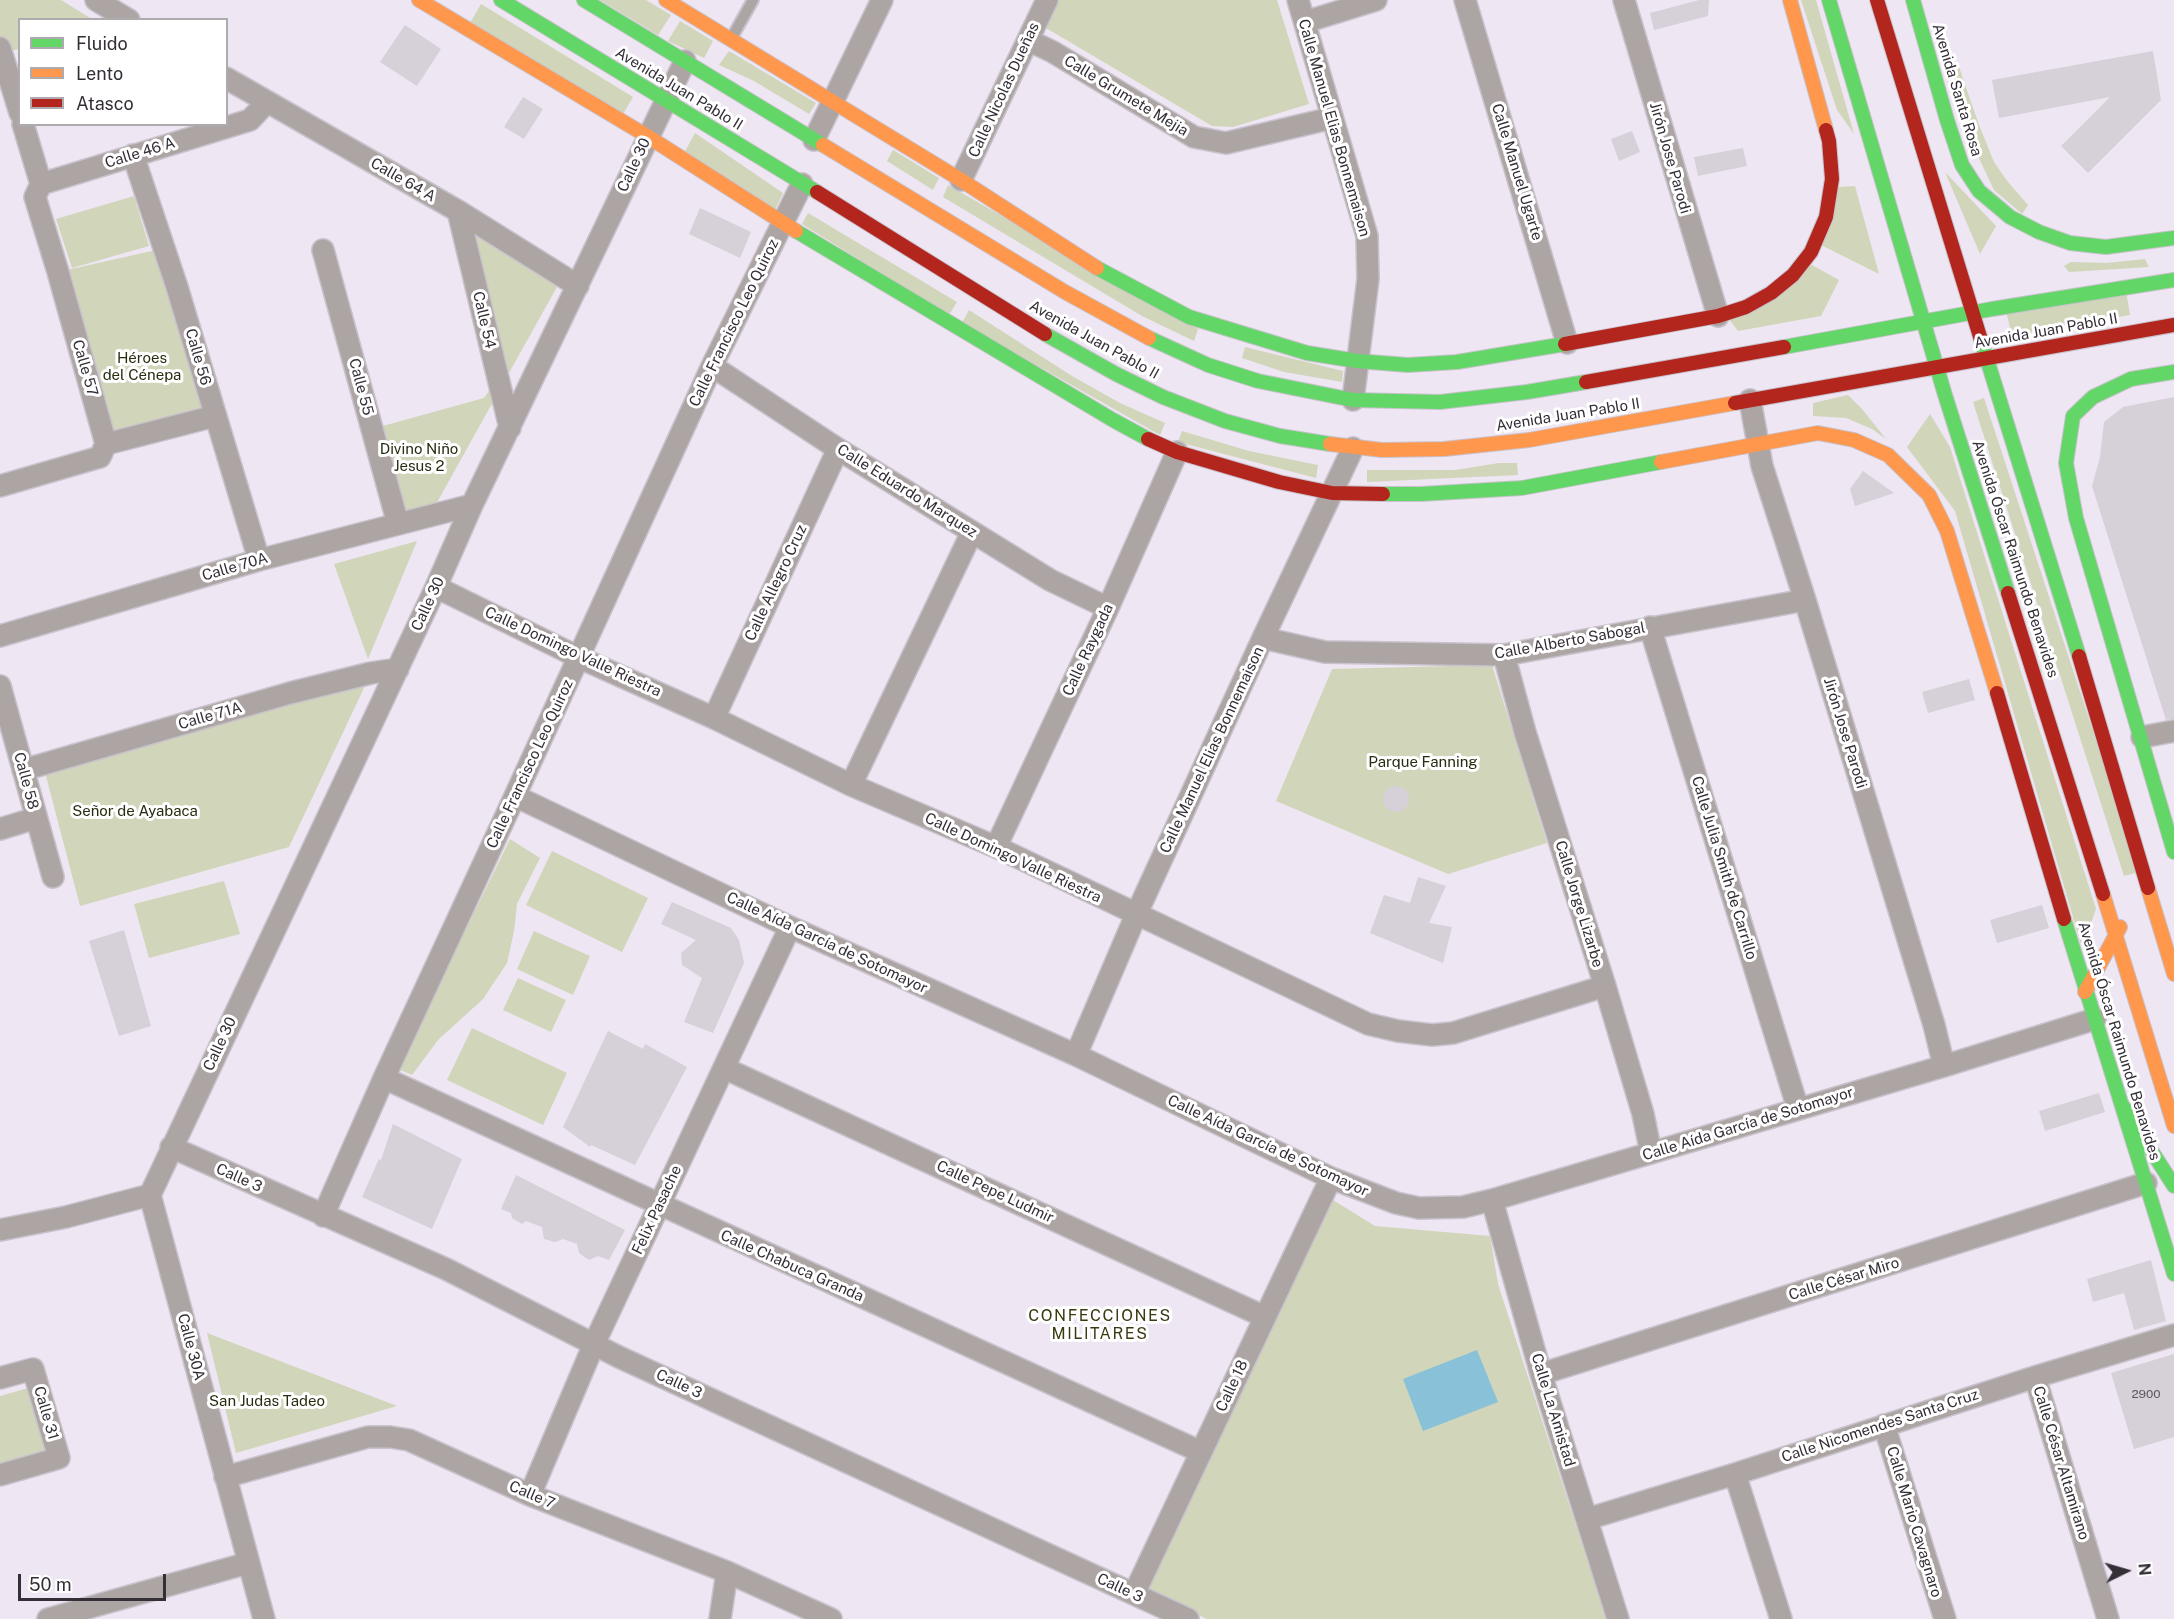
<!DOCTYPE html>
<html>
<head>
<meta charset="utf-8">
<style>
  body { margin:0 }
  #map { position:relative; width:2174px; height:1619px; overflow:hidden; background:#eee6f2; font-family:"Public Sans",sans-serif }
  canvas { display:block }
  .legend { position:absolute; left:18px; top:18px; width:210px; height:108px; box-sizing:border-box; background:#fff; border:2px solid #aeabaf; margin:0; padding:8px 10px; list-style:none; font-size:18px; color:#342e37 }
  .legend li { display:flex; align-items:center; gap:12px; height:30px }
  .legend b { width:30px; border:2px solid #aeabaf }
  .north { position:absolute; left:2096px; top:1541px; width:60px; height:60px; -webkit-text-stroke:4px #fff; paint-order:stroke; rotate:85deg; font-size:16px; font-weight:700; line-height:24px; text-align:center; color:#342e37 }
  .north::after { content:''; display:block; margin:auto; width:21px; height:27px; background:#342e37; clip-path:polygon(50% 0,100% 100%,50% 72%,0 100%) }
  .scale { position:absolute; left:18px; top:1574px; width:148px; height:27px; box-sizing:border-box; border:3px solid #342e37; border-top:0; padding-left:8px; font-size:18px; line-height:21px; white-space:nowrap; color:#342e37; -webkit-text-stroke:4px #fff; paint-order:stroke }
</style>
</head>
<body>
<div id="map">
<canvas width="2174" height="1619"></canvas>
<ul class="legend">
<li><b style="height:8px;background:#63d668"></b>Fluido</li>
<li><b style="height:8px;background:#ff974d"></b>Lento</li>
<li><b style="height:8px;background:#b3261e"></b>Atasco</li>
</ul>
<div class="north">N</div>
<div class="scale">50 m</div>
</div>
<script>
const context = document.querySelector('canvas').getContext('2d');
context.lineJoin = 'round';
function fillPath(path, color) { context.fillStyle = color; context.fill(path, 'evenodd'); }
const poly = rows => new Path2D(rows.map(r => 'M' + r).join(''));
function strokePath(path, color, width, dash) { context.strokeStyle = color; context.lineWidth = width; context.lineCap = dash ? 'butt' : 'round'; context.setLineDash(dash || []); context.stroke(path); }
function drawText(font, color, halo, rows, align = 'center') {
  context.font = font + ' "Public Sans",sans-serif'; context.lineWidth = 6; context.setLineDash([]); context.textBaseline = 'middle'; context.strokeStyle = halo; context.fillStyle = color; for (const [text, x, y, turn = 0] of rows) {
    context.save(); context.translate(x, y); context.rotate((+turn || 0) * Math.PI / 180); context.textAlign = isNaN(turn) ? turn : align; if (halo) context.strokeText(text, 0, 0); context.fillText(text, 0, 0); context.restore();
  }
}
const green = poly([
  [0,0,61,0,92,19,20,20,19,49,4,52,0,39],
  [600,0,646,0,671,15,658,35],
  [1058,0,1277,0,1309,104,1233,127,1212,126,1046,28],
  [1801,0,1816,0,1854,134,1837,110],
  [481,4,633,97,622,116,470,23],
  [680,21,713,41,704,58,668,41],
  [729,51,816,103,809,114,754,81,719,65],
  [1958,64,1979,125,1994,162,2008,182,2028,205,2022,214,1994,190,1968,135,1946,65],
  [695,133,783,193,775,210,684,153],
  [893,150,939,178,933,190,887,161],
  [1945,172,1996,226,1980,254],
  [948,185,1198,329,1194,341,1142,316,943,197],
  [1855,186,1879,274,1815,242,1838,187],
  [134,196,149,246,72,268,56,219],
  [808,213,957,302,949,315,802,224],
  [463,230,563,276,430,515,394,514,372,429,484,398,497,379],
  [165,248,215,416,106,444,58,272],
  [2145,259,2149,267,2069,272,2064,266,2071,262,2107,263],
  [1810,264,1839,280,1821,316,1738,331,1726,315],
  [2126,291,2130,315,2012,336,2006,311],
  [969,310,1072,376,1120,403,1165,423,1160,435,962,323],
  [1245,347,1343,371,1342,382,1284,372,1242,358],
  [1848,395,1862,409,1886,439,1872,429,1846,418,1813,416,1813,403],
  [1984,398,2139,872,2124,876,1973,402],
  [1930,414,1950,447,2096,909,2082,948,1955,511,1907,447],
  [1182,431,1249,451,1318,465,1316,478,1178,442],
  [1499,463,1517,463,1518,475,1367,482,1367,470,1455,470],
  [417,541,368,659,334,564],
  [1492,665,1547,843,1448,874,1276,801,1332,669],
  [371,673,289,847,80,906,41,757],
  [510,839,540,858,517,904,514,931,507,963,483,999,438,1040,412,1075,398,1069],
  [552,851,648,898,622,952,526,905],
  [224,881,240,934,149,958,134,904],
  [534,931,590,956,573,995,517,969],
  [518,978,566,1000,551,1032,503,1010],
  [472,1028,567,1073,543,1125,447,1080],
  [1333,1200,1375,1226,1490,1236,1498,1284,1606,1619,1207,1619,1146,1591],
  [207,1333,397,1406,236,1453],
  [28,1388,46,1455,0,1468,0,1396]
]);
const water = poly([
  [1477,1350,1498,1402,1423,1431,1403,1379]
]);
const building = poly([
  [1699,0,1709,0,1708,16,1654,30,1650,13],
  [405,25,441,49,417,86,380,62],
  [2153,51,2161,100,2088,173,2061,146,2110,97,1999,118,1992,80],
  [523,97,543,109,524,139,504,127],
  [1632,131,1640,152,1619,161,1611,139],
  [1743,148,1747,166,1698,176,1694,157],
  [700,208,751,232,740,258,689,234],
  [2174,397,2174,719,2166,720,2092,486,2100,457,2104,422,2123,407],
  [1863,471,1894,493,1855,506,1850,489],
  [1969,679,1975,700,1928,713,1922,692],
  '1383 799a13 13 0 1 1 26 0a13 13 0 1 1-26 0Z',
  [1418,877,1446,886,1429,923,1452,927,1443,963,1370,933,1384,895,1410,903],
  [672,902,731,928,739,940,744,963,713,1033,684,1022,702,978,682,965,681,953,696,940,661,924],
  [2042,905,2049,928,1997,943,1990,920],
  [124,930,151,1026,119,1036,89,941],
  [608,1031,643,1049,645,1044,687,1067,635,1165,591,1145,590,1147,563,1127],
  [2099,1093,2105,1112,2045,1131,2039,1111],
  [393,1124,462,1159,432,1229,362,1197,379,1159,381,1160],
  [516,1175,625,1230,609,1260,598,1256,589,1260,579,1253,577,1244,563,1239,555,1242,544,1239,542,1227,526,1221,522,1224,512,1218,511,1213,501,1209],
  [2151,1260,2166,1321,2134,1330,2124,1293,2093,1302,2087,1279],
  [2174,1354,2174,1437,2134,1449,2111,1373]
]);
const lane = poly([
  [731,39,753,0]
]);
const street = poly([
  [96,0,129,20],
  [1298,0,1367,236,1368,279,1353,400],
  [1465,0,1567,343],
  [1624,0,1718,316],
  [1305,22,1376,0],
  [1028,40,1053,52,1194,137,1226,143,1332,118],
  [0,48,20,113],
  [226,78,458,211,578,286],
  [23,124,41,184],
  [814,140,882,0],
  [133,155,177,287,259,560],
  [961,180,1047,0],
  [41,184,35,197,58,272,106,444],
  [41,184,250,120,267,102],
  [458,211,510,428],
  [323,250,398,524],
  [712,366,838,449,1050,580,1108,608],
  [1750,400,1762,466,1805,600,1934,1025,1944,1066],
  [106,444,215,416],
  [0,486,100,457,106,444],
  [436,587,578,657,714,718,851,785,996,847,1368,1024,1398,1031,1432,1035,1453,1033,1605,986],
  [1650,627,1798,1109],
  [0,636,259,560,472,505],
  [1263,638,1325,652,1504,655,1805,600],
  [1504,655,1525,732,1605,986,1643,1114,1651,1153],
  [0,686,53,877],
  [714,718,838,449],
  [2142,737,2174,731],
  [23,770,290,693,371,673,398,669],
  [851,785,972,532],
  [515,796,790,927,1076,1055,1331,1178,1396,1203,1419,1208,1463,1207,1492,1200,1944,1066,2095,1019],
  [0,829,36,818],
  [996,847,1108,608,1177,452],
  [1076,1055,1136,915,1263,638,1353,448],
  [724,1068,1265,1317],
  [384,1078,1201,1452],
  [171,1147,446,1269,619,1357,1188,1619],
  [1492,1200,1541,1374,1618,1619],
  [323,1216,384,1078,515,796,712,366,802,184],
  [0,1230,66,1217,150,1195],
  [1541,1374,2146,1183],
  [2035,1377,2108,1619],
  [0,1378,33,1369,59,1458,0,1475],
  [1884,1425,1945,1619],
  [1735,1474,1781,1619],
  [225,1477,368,1437,390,1437,409,1440,530,1495,727,1572,831,1619],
  [530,1495,594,1344,790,927],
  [1587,1519,1735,1474,2035,1377,2174,1335],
  [1134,1594,1331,1178],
  [48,1619,248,1563],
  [264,1619,150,1195,436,587,472,505,685,61],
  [720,1619,727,1572]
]);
const fast = poly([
  [501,0,817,192],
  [584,0,823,145],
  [1829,0,1945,395,2008,593],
  [1913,0,1947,120,1962,165,1979,191,2010,217,2039,232,2070,243,2106,247,2174,238],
  [796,231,1113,420,1148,439],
  [1097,268,1189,317,1307,353,1357,361,1408,365,1457,362,1565,344],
  [1045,334,1116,374,1163,397,1225,421,1280,436,1330,444],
  [1149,338,1208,365,1258,381,1353,400,1440,402,1527,392,1586,382],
  [1981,340,2079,656],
  [1784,347,1992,309,2174,280],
  [2174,372,2131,379,2093,397,2073,416,2066,463,2076,518,2174,852],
  [1383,494,1421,494,1522,488,1661,462],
  [2064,919,2174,1274],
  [2122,1105,2174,1186]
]);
const slow = poly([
  [419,0,647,136,796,231],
  [666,0,961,180,1097,268],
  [1790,0,1826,130],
  [823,145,1065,292,1149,338],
  [1330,444,1382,450,1444,449,1529,440,1735,403],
  [1661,462,1818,433,1854,440,1888,455,1929,495,1947,531,1997,693],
  [2148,888,2174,974],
  [2103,894,2174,1126],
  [2085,992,2120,927]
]);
const jam = poly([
  [1877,0,1981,340],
  [817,192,1045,334],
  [1565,344,1718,316,1746,307,1771,293,1793,275,1811,252,1826,217,1832,179,1829,141,1826,130],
  [1586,382,1784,347],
  [1735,403,2174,325],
  [1148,439,1177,452,1279,482,1332,493,1383,494],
  [2008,593,2103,894],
  [2079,656,2148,888],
  [1997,693,2064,919]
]);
const numberNames = [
  ["2900",2146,1394]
];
const streetNames = [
  ["Avenida Juan Pablo II",679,89,31],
  ["Calle Nicolas Dueñas",1004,90,-65],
  ["Avenida Santa Rosa",1957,90,73],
  ["Calle Grumete Mejia",1126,96,31],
  ["Calle Manuel Elias Bonnemaison",1334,128,74],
  ["Calle 46 A",140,153,-17],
  ["Jirón Jose Parodi",1670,158,74],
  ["Calle 30",634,165,-65],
  ["Calle Manuel Ugarte",1517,172,73],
  ["Calle 64 A",403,180,30],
  ["Calle 54",484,320,77],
  ["Calle Francisco Leo Quiroz",734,323,-64],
  ["Avenida Juan Pablo II",2046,331,-10],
  ["Avenida Juan Pablo II",1094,340,29],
  ["Calle 56",198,357,74],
  ["Calle 57",85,368,74],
  ["Calle 55",361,387,75],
  ["Avenida Juan Pablo II",1568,415,-9],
  ["Calle Eduardo Marquez",907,491,32],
  ["Avenida Óscar Raimundo Benavides",2015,559,72],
  ["Calle 70A",235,567,-16],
  ["Calle Allegro Cruz",776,583,-65],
  ["Calle 30",428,604,-65],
  ["Calle Alberto Sabogal",1570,641,-10],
  ["Calle Raygada",1088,650,-65],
  ["Calle Domingo Valle Riestra",573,652,25],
  ["Calle 71A",210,716,-16],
  ["Jirón Jose Parodi",1845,733,73],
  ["Calle Manuel Elias Bonnemaison",1212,750,-65],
  ["Calle Francisco Leo Quiroz",530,764,-65],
  ["Calle 58",26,781,75],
  ["Calle Domingo Valle Riestra",1013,858,25],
  ["Calle Julia Smith de Carrillo",1724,868,73],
  ["Calle Jorge Lizarbe",1579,904,73],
  ["Calle Aída García de Sotomayor",827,943,25],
  ["Avenida Óscar Raimundo Benavides",2119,1041,73],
  ["Calle 30",220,1044,-65],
  ["Calle Aída García de Sotomayor",1748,1124,-17],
  ["Calle Aída García de Sotomayor",1268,1146,25],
  ["Calle 3",239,1178,24],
  ["Calle Pepe Ludmir",995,1192,25],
  ["Felix Pasache",657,1210,-65],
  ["Calle Chabuca Granda",792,1266,24],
  ["Calle César Miro",1844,1279,-17],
  ["Calle 30A",191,1347,75],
  ["Calle 3",679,1384,25],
  ["Calle 18",1232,1386,-65],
  ["Calle La Amistad",1553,1410,73],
  ["Calle 31",46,1413,74],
  ["Calle Nicomendes Santa Cruz",1880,1426,-18],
  ["Calle César Altamirano",2061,1463,73],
  ["Calle 7",532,1495,23],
  ["Calle Mario Cavagnaro",1914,1522,73],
  ["Calle 3",1120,1588,25]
];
const parkNames = [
  ["Héroes",142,358],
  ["del Cénepa",142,375],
  ["Divino Niño",419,449],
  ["Jesus 2",419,466],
  ["Parque Fanning",1423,762],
  ["Señor de Ayabaca",135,811],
  ["San Judas Tadeo",267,1401]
];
const neighbourhoodNames = [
  ["CONFECCIONES",1100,1316],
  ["MILITARES",1100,1334]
];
fillPath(green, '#d1d5ba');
fillPath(water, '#88c1d8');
fillPath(building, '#d6d0d9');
strokePath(lane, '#c8c2cc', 14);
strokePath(street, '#c8c2cc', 24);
strokePath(fast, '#c8c2cc', 16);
strokePath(slow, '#c8c2cc', 16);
strokePath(jam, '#c8c2cc', 16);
strokePath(lane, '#ada5a4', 10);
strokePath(street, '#ada5a4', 21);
strokePath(fast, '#63d668', 14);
strokePath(slow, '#ff974d', 14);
strokePath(jam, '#b3261e', 14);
drawText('12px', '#5c5660', null, numberNames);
drawText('15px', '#342e37', '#fff', streetNames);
drawText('15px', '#272d0f', '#fff', parkNames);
context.letterSpacing = '1.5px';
drawText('16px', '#3a3a11', '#fff', neighbourhoodNames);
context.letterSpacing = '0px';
</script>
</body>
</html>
